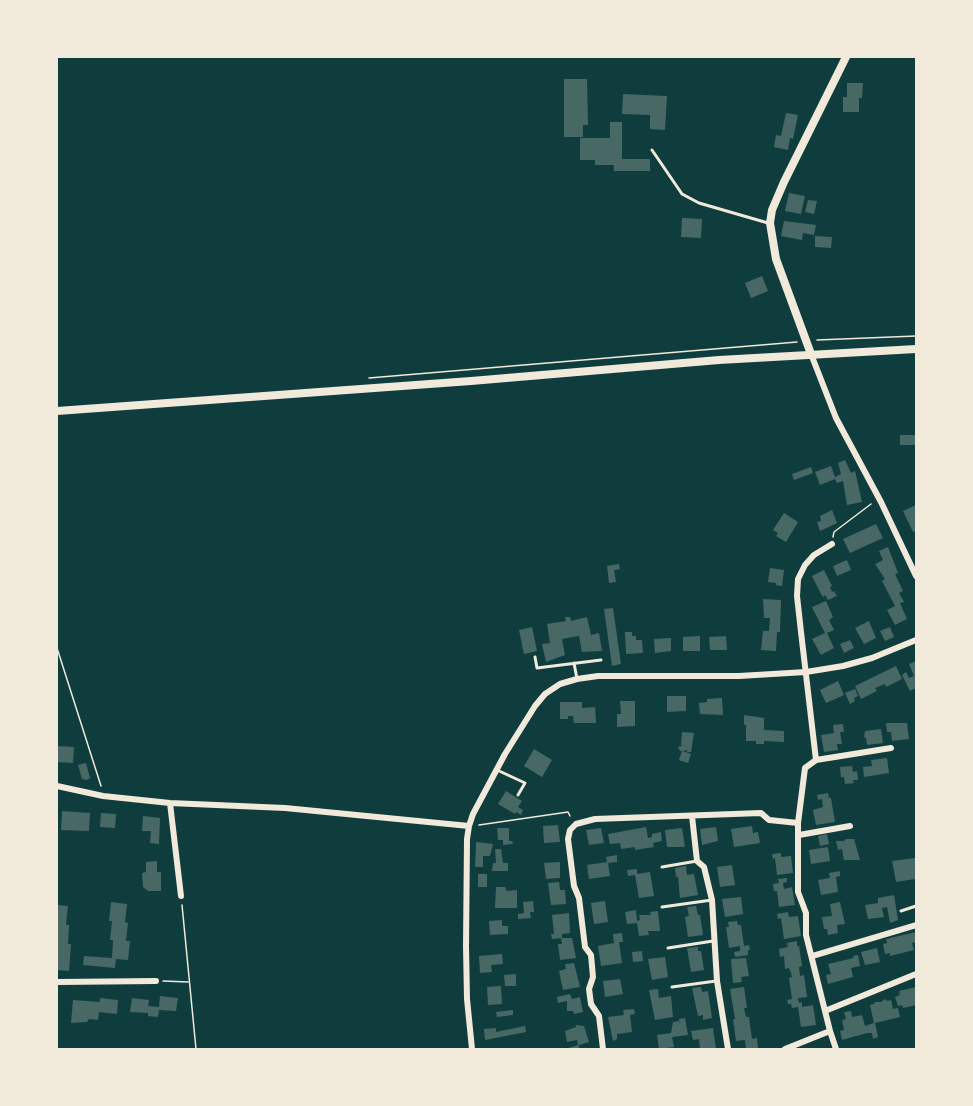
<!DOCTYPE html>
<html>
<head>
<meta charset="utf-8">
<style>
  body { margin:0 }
  #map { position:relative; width:973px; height:1106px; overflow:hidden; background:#0f3d3e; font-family:Manrope,sans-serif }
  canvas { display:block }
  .frame { position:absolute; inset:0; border:58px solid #f1e9da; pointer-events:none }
</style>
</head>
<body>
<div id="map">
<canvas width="973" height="1106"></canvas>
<div class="frame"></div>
</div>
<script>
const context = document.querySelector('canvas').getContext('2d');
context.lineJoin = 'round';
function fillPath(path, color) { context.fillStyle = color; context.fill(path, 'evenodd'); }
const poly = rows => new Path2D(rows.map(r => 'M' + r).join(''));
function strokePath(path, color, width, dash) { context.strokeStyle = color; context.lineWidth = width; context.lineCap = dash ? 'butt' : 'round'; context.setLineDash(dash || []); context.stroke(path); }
const building = poly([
  [564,79,587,79,588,125,583,125,583,137,564,137],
  [847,83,863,83,862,98,859,98,859,112,843,112,843,97,847,97],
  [623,94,667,96,665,130,650,129,650,115,622,114],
  [786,113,798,115,793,139,790,138,788,150,774,147,776,135,781,136],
  [610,122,622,122,622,159,650,159,650,171,614,171,614,165,595,165,595,160,580,160,580,138,610,138],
  [789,193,805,196,801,214,785,211],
  [808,200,817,201,814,214,805,212],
  [682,218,702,219,701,238,681,237],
  [784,221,816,225,814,235,803,233,802,240,781,236],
  [815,236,832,237,831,248,815,247],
  [762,276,768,291,751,298,745,283],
  [900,435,916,435,916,445,900,445],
  [845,460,851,473,855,471,862,502,847,505,843,481,837,483,835,479,820,485,815,472,831,466,835,477,841,474,838,463],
  [811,467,813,473,794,480,792,474],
  [916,505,916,531,913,532,903,511],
  [832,510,837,523,820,531,817,522,821,521,820,516],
  [784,513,798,522,786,542,776,536,778,533,773,530],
  [876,524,883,538,850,553,843,539],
  [888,547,898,573,895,574,903,591,899,593,904,602,900,603,907,619,895,625,887,610,895,606,882,581,885,579,875,564,883,560,879,551],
  [847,560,851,570,837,576,833,566],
  [619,564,620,569,614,570,616,582,609,583,607,566],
  [770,568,784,570,782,586,776,585,776,583,768,582],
  [824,570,832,586,830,587,832,592,834,591,837,596,828,600,825,595,823,597,820,592,812,576],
  [763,599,781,600,780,632,777,632,776,651,761,650,763,631,769,631,770,618,764,618],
  [826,601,833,617,829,620,834,630,827,633,834,648,821,655,812,639,825,633,812,607],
  [613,608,621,664,612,666,604,609],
  [565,617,570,617,571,621,587,617,591,635,599,633,602,651,582,652,579,636,573,637,562,639,565,655,546,662,542,644,550,643,547,624,566,621],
  [869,621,876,638,864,644,855,628],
  [532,627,537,651,524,654,519,630],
  [890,627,894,637,885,641,880,631],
  [625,632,632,632,632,636,636,636,636,640,642,640,643,653,626,654],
  [700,636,700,651,683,651,683,637],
  [726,636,727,650,710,650,709,637],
  [671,638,671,651,655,653,654,639],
  [850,640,854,648,844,653,840,644],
  [916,661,916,688,910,691,902,675,906,672,909,678,914,676,909,664],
  [896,666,902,679,886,687,885,684,875,688,877,691,861,699,855,686],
  [838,681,844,695,826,703,820,690],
  [855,689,858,696,854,698,855,701,850,704,845,693],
  [667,696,686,696,686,711,667,712],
  [722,698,723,715,700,714,699,703,707,702,707,699],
  [620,701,635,701,635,726,617,727,617,714,621,714],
  [560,702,582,702,582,708,595,707,596,723,574,723,573,716,568,716,568,719,560,719],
  [744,715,764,718,764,730,784,731,784,742,764,741,764,744,756,744,756,741,746,741,746,725,744,725],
  [886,723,907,723,909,739,892,741,891,732,887,732],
  [843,724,844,732,840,732,842,744,837,744,838,750,824,752,821,735,834,733,833,725],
  [881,729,883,743,867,745,866,738,864,737,865,731],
  [682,732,694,733,691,752,687,752,687,750,683,751,691,754,688,763,679,760,682,751,680,751,678,747,684,745,681,745],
  [57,746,74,747,73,763,57,762],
  [534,749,552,760,542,777,524,766],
  [887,758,889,773,864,777,863,767,872,766,871,760],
  [86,763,90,778,87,780,82,779,78,765],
  [852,766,853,772,857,771,858,780,853,780,854,783,845,784,844,777,841,777,840,767],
  [506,791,522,801,518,807,523,810,521,815,516,812,515,814,498,804],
  [828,793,829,798,831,798,835,822,816,825,813,810,823,807,822,799,818,800,817,795],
  [62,811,90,813,89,831,61,830],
  [101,813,116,814,115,828,100,827],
  [143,816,160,818,159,844,150,843,151,831,142,831],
  [558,825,560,842,544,843,543,826],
  [752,826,753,833,758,832,760,843,734,847,731,829],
  [646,827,648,838,652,837,652,834,661,832,662,841,653,843,654,847,635,850,635,847,621,849,620,843,610,844,608,834],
  [716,827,718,841,702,845,700,829],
  [497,828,509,828,509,841,512,841,513,844,503,845,503,840,498,840],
  [601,828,604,843,589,845,586,830],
  [682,828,685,847,667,847,665,830],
  [827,834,829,844,820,846,818,836],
  [846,839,854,839,860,860,844,860,842,849,838,850,836,841,844,841],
  [476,842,493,844,490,856,483,856,483,867,475,867],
  [828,847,830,861,811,864,809,850],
  [495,849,501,849,503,863,508,863,508,871,492,871,493,863,496,863],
  [781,853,781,857,791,856,793,873,777,875,775,858,773,859,772,854],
  [617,855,617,862,608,863,610,876,589,879,587,865,607,862,606,857],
  [916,858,915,879,896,882,892,861],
  [157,861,157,872,161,872,161,891,148,891,143,887,142,873,146,872,146,862],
  [560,862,560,878,546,879,544,863],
  [732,865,735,885,720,887,717,867],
  [686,866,687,875,694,874,698,895,680,898,678,877,676,877,675,868],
  [637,869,637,874,650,872,654,896,639,898,635,875,628,876,627,870],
  [840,871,840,876,836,877,838,892,821,895,818,880,830,878,829,873],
  [478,874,487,874,487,887,478,887],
  [787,878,787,882,783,883,784,889,792,887,795,905,779,907,777,891,774,891,773,884,779,883,778,879],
  [559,882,560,890,565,890,566,904,551,905,548,883],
  [496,887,505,887,507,891,517,890,517,908,495,908],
  [894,895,898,920,890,923,887,907,882,908,884,917,868,919,865,905,878,903,878,898],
  [741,897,743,914,725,917,722,899],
  [533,901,534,912,530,912,531,918,518,919,518,914,524,913,523,902],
  [605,901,608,922,594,924,591,903],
  [111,902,127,904,125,922,128,923,126,941,130,941,128,960,116,959,115,968,83,965,84,956,112,958,113,940,110,940,112,921,109,921],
  [840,902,845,924,837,925,838,933,828,935,827,929,824,929,822,917,832,916,830,904],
  [57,905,68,906,66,925,69,925,68,944,71,944,69,971,57,970],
  [696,906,698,915,700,915,703,935,688,937,685,917,689,916,687,907],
  [636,910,637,921,640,920,639,915,651,915,650,912,658,911,660,931,648,931,649,935,639,936,637,923,627,924,625,912],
  [788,912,789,917,798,916,801,936,784,939,781,918,778,919,777,914],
  [569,913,570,933,562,934,562,938,552,939,551,934,554,934,552,915],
  [502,920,502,926,508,926,508,934,490,935,489,921],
  [737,921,738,925,741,925,744,946,749,945,750,950,748,950,748,955,735,957,734,952,740,951,740,946,729,948,726,927,729,927,728,922],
  [916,932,916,942,912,943,914,950,890,956,890,953,885,954,883,944,887,943,886,939],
  [622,933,623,942,619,942,622,963,601,966,598,946,614,943,613,934],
  [561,938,572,938,576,958,560,960,558,944,562,944],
  [797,941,797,946,799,946,802,966,799,967,800,976,804,975,807,997,798,998,799,1003,802,1002,802,1007,813,1005,816,1025,801,1027,798,1007,792,1008,791,1004,788,1004,787,1000,792,999,789,978,792,977,791,973,789,968,785,969,784,956,780,957,779,949,788,947,787,943],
  [698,947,698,951,701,951,704,970,691,972,687,948],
  [877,948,880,962,865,965,861,952],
  [642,951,643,961,633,962,632,952],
  [502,954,503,964,491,965,492,972,480,973,479,956],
  [858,955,860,966,851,968,853,977,828,984,826,975,831,974,828,964,854,958,853,956],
  [665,957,668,977,652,980,648,959],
  [746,958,749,976,741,977,742,982,733,983,731,959],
  [574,963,580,987,563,990,559,971,566,969,565,964],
  [516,974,516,986,505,986,504,975],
  [620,979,623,994,605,997,603,981],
  [501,986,502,1004,488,1005,487,987],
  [701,987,702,992,708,991,712,1018,703,1020,703,1015,698,1016,692,988],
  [744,987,747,1008,744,1008,746,1017,749,1017,752,1039,757,1038,758,1048,754,1049,746,1049,745,1040,736,1041,733,1019,735,1019,730,989],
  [916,987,916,1005,903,1008,902,1005,898,1006,895,997,900,995,899,991],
  [658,989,659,998,671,996,673,1017,655,1020,649,990],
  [570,994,572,999,580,997,583,1012,574,1014,573,1011,567,1011,567,1001,558,1003,557,997],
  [160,996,178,998,176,1011,159,1010,158,1017,148,1016,148,1013,130,1012,132,998,149,1000,148,1006,159,1007],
  [100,998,118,1000,117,1014,99,1012,98,1020,89,1019,87,1022,71,1023,73,1000,100,1002],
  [885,999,887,1001,891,1000,893,1009,898,1008,900,1017,875,1023,878,1037,873,1039,872,1033,867,1033,842,1040,840,1031,844,1030,842,1020,846,1019,844,1012,851,1011,852,1017,862,1015,865,1026,874,1023,870,1005,874,1004,875,1002,881,1002],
  [634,1009,635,1014,630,1015,632,1032,617,1034,617,1039,613,1041,608,1017,624,1015,623,1010],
  [513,1010,513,1015,497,1017,496,1012],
  [685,1018,688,1035,672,1037,674,1047,659,1049,657,1035,671,1033,673,1022,679,1021,680,1026,679,1019],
  [576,1025,584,1026,589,1042,579,1045,579,1049,565,1049,578,1045,577,1040,567,1042,565,1031,576,1027],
  [525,1026,526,1032,485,1040,484,1029,496,1028,496,1032],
  [713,1028,716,1049,700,1049,699,1039,693,1040,691,1031]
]);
const path = poly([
  [817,340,916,336],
  [369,378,797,342],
  [833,537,834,532,871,504],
  [57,648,101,786],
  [479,825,568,812,570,816],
  [182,905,196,1049],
  [163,981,188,982]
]);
const service = poly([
  [652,150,682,194,699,203,768,223],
  [535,657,537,668,601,660],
  [574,663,577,679],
  [497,770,525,783,518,795],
  [662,867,697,861],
  [662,907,712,900],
  [901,911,916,906],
  [668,948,713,941],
  [672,987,716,981]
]);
const minor = poly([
  [811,354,836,418,881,502,916,576],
  [832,544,814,555,805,565,798,579,797,596,801,632,816,760,805,768,798,823,798,892,806,913,806,935,830,1031,836,1049],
  [816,760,891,748],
  [57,786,103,796,170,803,285,808,469,826],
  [170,803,181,896],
  [692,816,697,861,704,867,712,900,717,981,728,1049],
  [799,835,850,826],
  [812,956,916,925],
  [57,982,156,981],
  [825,1011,916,974],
  [472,1049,467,999,466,946,467,839,469,826,473,814,505,754,535,706,545,694,560,684,577,679,598,676,739,676,806,672,843,666,872,658,916,640],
  [603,1049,599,1016,591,1004,589,989,593,977,591,955,585,947,579,898,574,886,568,839,570,830,576,824,595,819,761,813,769,820,798,823],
  [785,1049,830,1031]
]);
const tertiary = poly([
  [811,354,776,259,770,223,772,210,784,182,846,57],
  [57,411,471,381,719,360,916,349]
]);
fillPath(building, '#486865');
strokePath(path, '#f1e9da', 1.5);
strokePath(service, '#f1e9da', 3);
strokePath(minor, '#f1e9da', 6);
strokePath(tertiary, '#f1e9da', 8);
</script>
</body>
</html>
